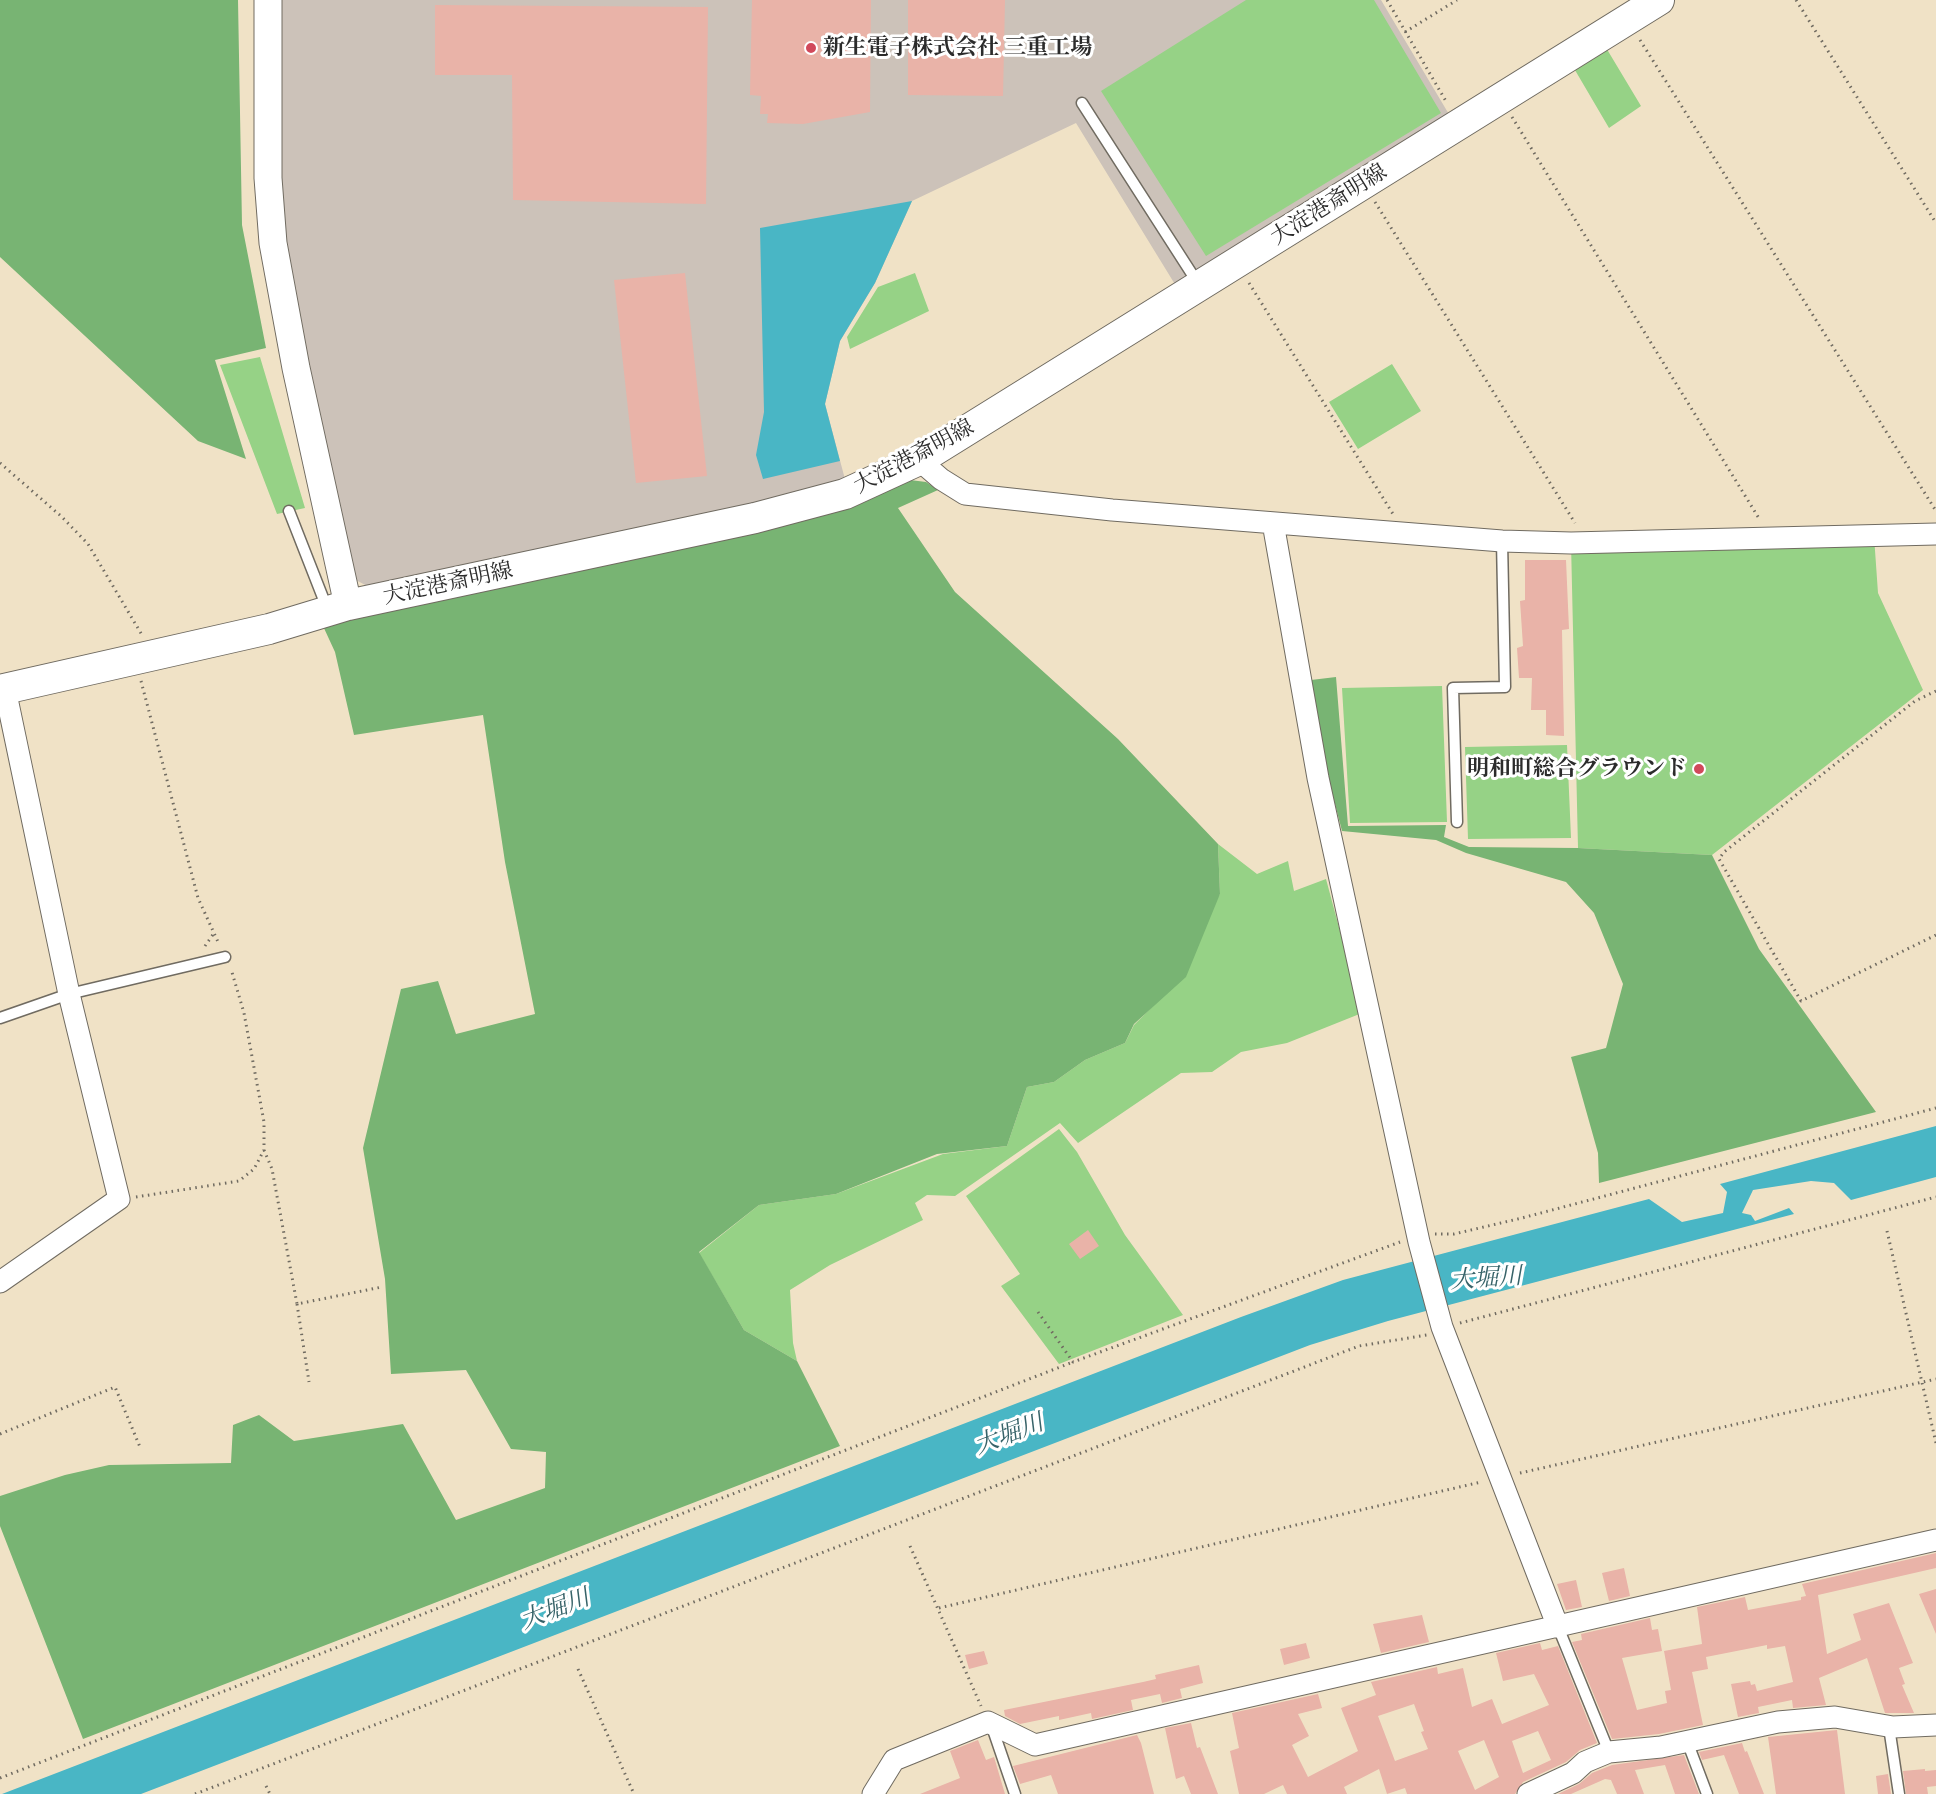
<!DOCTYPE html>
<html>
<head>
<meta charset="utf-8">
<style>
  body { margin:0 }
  canvas { display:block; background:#f0e2c6 }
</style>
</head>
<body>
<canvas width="1936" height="1794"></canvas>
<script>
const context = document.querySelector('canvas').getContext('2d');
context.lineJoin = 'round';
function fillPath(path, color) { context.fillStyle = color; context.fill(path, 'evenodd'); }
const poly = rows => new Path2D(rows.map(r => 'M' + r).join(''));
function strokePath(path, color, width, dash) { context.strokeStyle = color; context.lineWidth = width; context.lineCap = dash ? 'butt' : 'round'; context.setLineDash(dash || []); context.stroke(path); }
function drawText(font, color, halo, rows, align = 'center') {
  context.font = font + ' "EB Garamond","Noto Serif JP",serif'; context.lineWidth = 6; context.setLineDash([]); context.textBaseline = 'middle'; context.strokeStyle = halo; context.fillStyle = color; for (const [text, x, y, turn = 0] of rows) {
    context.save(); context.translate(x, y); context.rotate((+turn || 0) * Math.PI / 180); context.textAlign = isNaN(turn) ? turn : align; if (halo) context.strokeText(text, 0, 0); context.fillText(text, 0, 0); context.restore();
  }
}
const industrial = poly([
  [280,0,1381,0,1450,116,1176,286,1076,123,912,201,875,283,840,341,825,404,846,483,369,587,354,579,293,292,277,177]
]);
const green = poly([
  [1246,0,1374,0,1441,113,1206,256,1101,91],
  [1605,46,1641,106,1609,128,1572,65],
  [915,273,929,311,850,349,847,337,878,287],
  [260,357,305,508,277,514,220,365],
  [1392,364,1421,411,1358,449,1329,402],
  [1874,536,1878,593,1923,690,1712,855,1578,848,1571,543],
  [1442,686,1447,822,1350,823,1342,688],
  [1567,745,1571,838,1468,839,1465,747],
  [1218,844,1257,874,1288,861,1294,891,1326,879,1362,1013,1287,1043,1241,1052,1212,1072,1181,1073,1078,1143,1060,1123,955,1196,927,1195,915,1203,923,1220,830,1265,790,1290,793,1343,797,1361,744,1330,699,1253,759,1205,836,1194,943,1154,1007,1146,1027,1087,1054,1082,1085,1060,1125,1043,1134,1025,1153,1006,1220,894],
  [1059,1129,1077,1152,1125,1235,1183,1315,1059,1364,1001,1286,1020,1274,966,1196]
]);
const forest = poly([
  [0,0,238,0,242,225,266,348,215,360,246,459,198,441,0,257],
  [910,480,926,482,938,490,898,508,955,592,1118,739,1218,844,1220,894,1186,977,1134,1024,1125,1043,1085,1060,1054,1082,1027,1087,1007,1146,937,1154,836,1194,759,1205,699,1252,744,1330,797,1361,840,1446,83,1739,0,1526,0,1496,65,1475,109,1465,231,1463,233,1425,259,1415,294,1441,403,1424,456,1520,545,1488,546,1452,511,1449,466,1370,391,1374,385,1279,363,1148,401,989,438,981,456,1034,535,1014,505,862,483,715,354,735,335,652,323,626,858,505],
  [1336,677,1348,826,1446,825,1444,837,1469,847,1578,848,1712,855,1759,949,1876,1112,1599,1183,1598,1153,1571,1057,1606,1048,1623,984,1594,913,1566,882,1466,853,1436,840,1342,831,1327,773,1311,680]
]);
const water = poly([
  [912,201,875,283,840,341,825,404,840,461,763,479,756,455,764,412,760,228],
  [1936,1126,1936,1177,1851,1200,1834,1183,1811,1181,1753,1190,1742,1213,1751,1215,1755,1221,1789,1208,1794,1214,1388,1321,1310,1345,141,1794,2,1794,1241,1317,1343,1280,1649,1199,1682,1222,1723,1213,1727,1192,1720,1184]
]);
const building = poly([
  [752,0,871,0,870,112,803,124,767,123,768,114,760,114,761,96,750,95],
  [908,0,1005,0,1003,96,908,95],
  [435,5,708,7,706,204,513,200,512,75,435,75],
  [685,273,707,476,636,483,614,280],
  [1525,560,1566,560,1569,629,1562,630,1564,736,1546,735,1546,710,1531,710,1532,678,1519,678,1517,648,1523,646,1520,601,1525,600],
  [1088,1230,1099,1246,1080,1259,1069,1244],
  [1936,1553,1936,1568,1818,1595,1827,1654,1861,1640,1853,1614,1889,1603,1913,1663,1899,1668,1905,1684,1902,1685,1914,1713,1885,1713,1867,1658,1819,1678,1826,1705,1793,1708,1792,1700,1758,1707,1759,1713,1738,1717,1731,1684,1750,1681,1751,1685,1755,1684,1757,1691,1793,1682,1785,1646,1767,1649,1767,1645,1706,1657,1708,1669,1692,1672,1703,1725,1659,1734,1612,1739,1572,1642,1582,1640,1581,1634,1650,1618,1652,1630,1658,1629,1662,1651,1622,1658,1637,1710,1667,1703,1665,1691,1671,1690,1664,1651,1702,1644,1697,1607,1745,1597,1748,1610,1801,1600,1801,1597,1806,1596,1802,1584],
  [1624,1568,1630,1596,1609,1601,1602,1573],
  [1576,1580,1582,1607,1566,1610,1557,1584],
  [1936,1589,1936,1634,1919,1594],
  [1422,1615,1429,1642,1381,1653,1373,1624],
  [1306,1643,1310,1658,1284,1665,1280,1649],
  [1540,1643,1542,1650,1558,1646,1597,1743,1580,1750,1566,1762,1523,1782,1515,1794,1407,1794,1405,1788,1387,1794,1379,1769,1344,1787,1347,1794,1287,1794,1283,1785,1264,1794,1239,1794,1230,1751,1239,1748,1232,1713,1318,1694,1322,1708,1298,1714,1309,1736,1292,1745,1308,1777,1358,1751,1341,1708,1376,1695,1371,1682,1437,1667,1438,1674,1463,1668,1472,1707,1492,1699,1502,1724,1549,1705,1534,1674,1503,1681,1496,1653],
  [1414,1704,1424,1731,1421,1732,1428,1749,1395,1761,1378,1716],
  [1538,1731,1551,1760,1523,1773,1512,1741],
  [1484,1740,1499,1777,1475,1790,1458,1751],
  [984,1651,988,1664,969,1669,965,1655],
  [1199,1665,1203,1683,1180,1689,1182,1698,1162,1703,1160,1694,1131,1700,1133,1710,1092,1719,1091,1713,1059,1720,1059,1716,1020,1724,1005,1716,1004,1710,1143,1682,1156,1679,1155,1675],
  [1191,1723,1197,1748,1200,1747,1218,1794,1191,1794,1184,1776,1176,1779,1165,1728],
  [1837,1730,1845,1794,1776,1794,1768,1737],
  [1137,1735,1141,1743,1154,1794,1058,1794,1051,1775,1020,1784,1013,1766],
  [978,1740,986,1760,994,1757,1005,1794,920,1794,960,1778,950,1751],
  [1742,1743,1745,1752,1747,1751,1764,1794,1739,1794,1724,1755,1702,1760,1699,1752],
  [1684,1755,1699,1794,1675,1794,1665,1765,1635,1770,1644,1794,1617,1794,1611,1780,1605,1779,1571,1794,1558,1794,1579,1784,1592,1773,1612,1765],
  [1925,1769,1925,1771,1936,1770,1936,1786,1927,1787,1928,1794,1906,1794,1903,1771],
  [1888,1774,1891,1794,1878,1794,1876,1776]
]);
const path = poly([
  [1387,0,1447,103],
  [1796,0,1936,223],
  [1405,32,1457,0],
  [1640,40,1936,511],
  [1512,117,1760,520],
  [1375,202,1575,523],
  [1249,283,1393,514],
  [0,463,62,517,88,544,142,635],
  [141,681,198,898,219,944],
  [1936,691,1915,701,1724,852,1719,859,1801,1001,1936,935],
  [205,946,214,933],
  [264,1150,272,1169,297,1304,382,1287],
  [136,1197,239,1181,254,1169,264,1150,264,1122,244,1013,231,969],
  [1887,1231,1936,1443],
  [1435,1234,1454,1234,1522,1218,1936,1108],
  [297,1304,309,1382],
  [1038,1312,1073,1362,1400,1242],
  [1460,1323,1936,1197],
  [0,1434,115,1387,140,1447],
  [1520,1473,1936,1379],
  [910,1546,981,1706],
  [939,1608,1481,1482],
  [578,1669,634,1794],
  [0,1778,1073,1362],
  [266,1786,270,1794],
  [195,1794,1359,1346,1427,1335]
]);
const service = poly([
  [1082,103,1199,285],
  [289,511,327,608],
  [1457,822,1453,688,1505,687,1502,541],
  [0,1018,69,994,225,957],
  [1558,1627,1609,1752],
  [991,1724,1015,1794],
  [1889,1727,1899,1794],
  [1687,1741,1707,1794]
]);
const minor = poly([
  [919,460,941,479,965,494,1112,510,1502,541,1571,543,1936,534],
  [1273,523,1318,778,1419,1242,1442,1327,1558,1627],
  [0,1282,119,1199,69,994,5,689],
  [873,1794,894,1760,988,1722,1035,1745,1936,1540],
  [1528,1794,1573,1773,1585,1762,1609,1752,1661,1747,1778,1722,1835,1717,1893,1727,1936,1725]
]);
const tertiary = poly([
  [268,0,268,178,273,243,296,368,348,605]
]);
const secondary = poly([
  [0,690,269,629,348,605,755,518,845,494,919,460,1659,0]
]);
const markers = [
  [811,48,6,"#d1495b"],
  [1699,769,6,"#d1495b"]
];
const poiNames = [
  ["新生電子株式会社 三重工場",823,48],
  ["明和町総合グラウンド",1687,769,"right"]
];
const streetNames = [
  ["大淀港斎明線",1329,205,-32],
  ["大淀港斎明線",914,457,-28],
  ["大淀港斎明線",448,584,-12]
];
const waterNames = [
  ["大堀川",1486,1279,-4],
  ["大堀川",1009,1435,-21],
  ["大堀川",555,1610,-21]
];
fillPath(industrial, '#ccc2b9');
fillPath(green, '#96d286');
fillPath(forest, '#78b473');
fillPath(water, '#49b6c5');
fillPath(building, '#e9b3a8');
strokePath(service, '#706b61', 13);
strokePath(minor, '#706b61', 23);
strokePath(tertiary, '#706b61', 29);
strokePath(secondary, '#706b61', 32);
strokePath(path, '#706b61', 3, [1.5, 4.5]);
strokePath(service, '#fff', 10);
strokePath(minor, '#fff', 21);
strokePath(tertiary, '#fff', 27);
strokePath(secondary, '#fff', 30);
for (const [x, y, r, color] of markers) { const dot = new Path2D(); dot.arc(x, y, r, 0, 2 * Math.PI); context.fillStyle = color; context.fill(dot); strokePath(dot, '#fff', 2); }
drawText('bold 22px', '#2b2b2b', '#fff', poiNames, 'left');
drawText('22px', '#2b2b2b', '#fff', streetNames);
drawText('italic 24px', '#376369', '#fff', waterNames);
</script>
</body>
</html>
